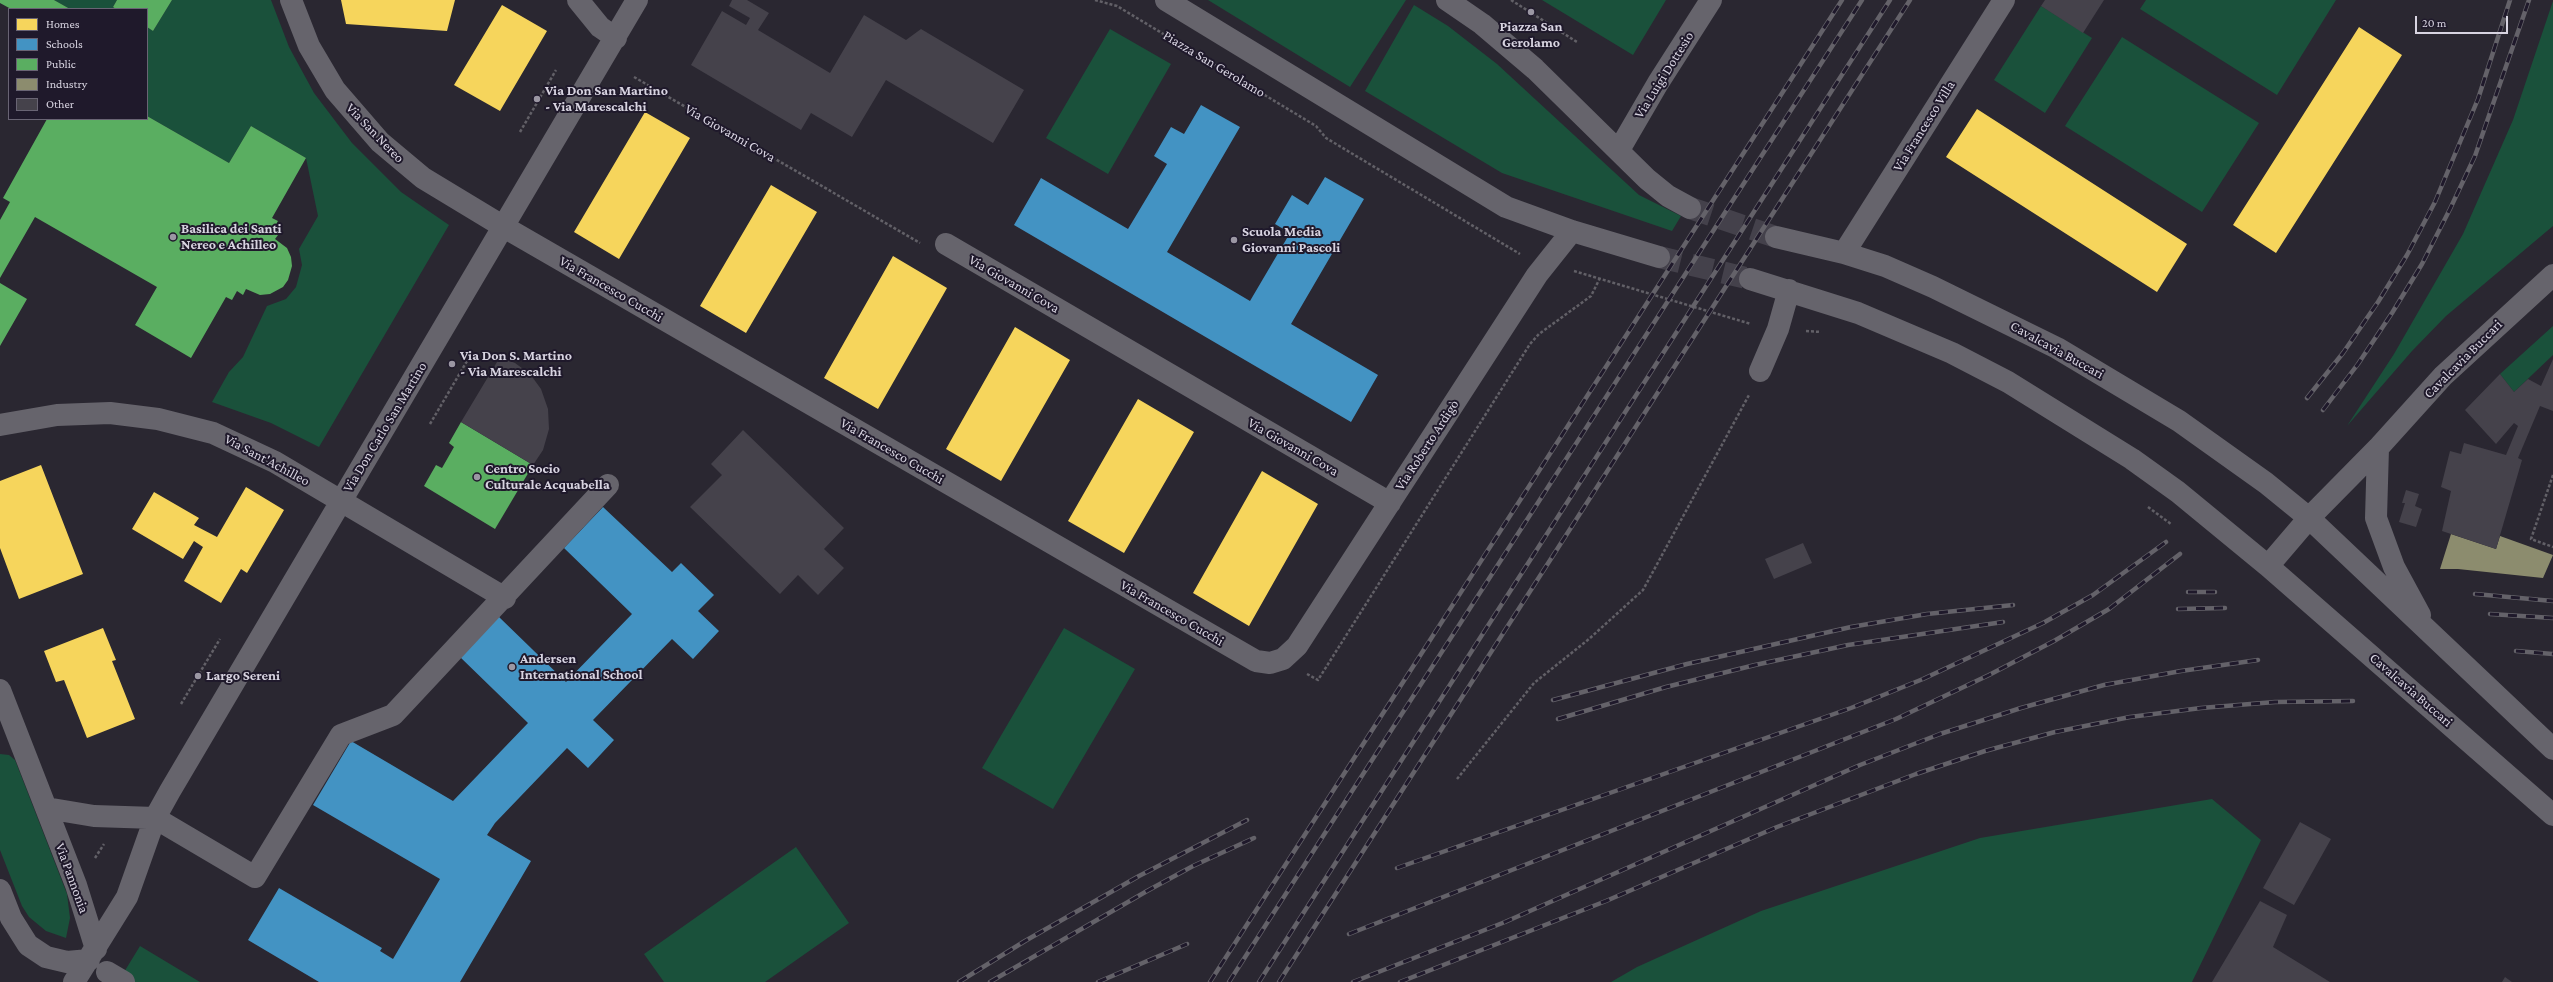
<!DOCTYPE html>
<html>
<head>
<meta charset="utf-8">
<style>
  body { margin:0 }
  #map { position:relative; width:2553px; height:982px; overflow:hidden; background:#2a2731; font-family:"Crimson Pro",serif }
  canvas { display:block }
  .legend { position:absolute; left:8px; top:8px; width:140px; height:112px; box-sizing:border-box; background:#1f192b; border:1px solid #696474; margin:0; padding:5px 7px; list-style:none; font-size:12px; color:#d8d4e1 }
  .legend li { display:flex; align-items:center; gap:8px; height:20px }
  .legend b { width:20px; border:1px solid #696474 }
  .scale { position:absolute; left:2415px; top:16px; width:93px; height:18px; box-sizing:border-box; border:2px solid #d8d4e1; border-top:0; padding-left:5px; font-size:12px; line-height:14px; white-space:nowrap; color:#d8d4e1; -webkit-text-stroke:3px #1f192b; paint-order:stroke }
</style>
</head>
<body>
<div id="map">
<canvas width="2553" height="982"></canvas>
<ul class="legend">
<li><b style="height:11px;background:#f6d55c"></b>Homes</li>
<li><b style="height:11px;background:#4393c3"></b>Schools</li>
<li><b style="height:11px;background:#5aae61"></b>Public</li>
<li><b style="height:11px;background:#8c8c6e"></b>Industry</li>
<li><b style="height:11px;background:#45424b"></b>Other</li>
</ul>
<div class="scale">20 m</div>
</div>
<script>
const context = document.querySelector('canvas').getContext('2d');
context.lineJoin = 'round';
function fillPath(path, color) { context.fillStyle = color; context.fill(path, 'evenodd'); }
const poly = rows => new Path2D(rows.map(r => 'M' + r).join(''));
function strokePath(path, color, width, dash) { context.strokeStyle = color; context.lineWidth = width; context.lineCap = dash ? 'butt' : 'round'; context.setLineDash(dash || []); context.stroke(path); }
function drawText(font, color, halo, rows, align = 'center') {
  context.font = font + ' "Crimson Pro",serif'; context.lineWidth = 4; context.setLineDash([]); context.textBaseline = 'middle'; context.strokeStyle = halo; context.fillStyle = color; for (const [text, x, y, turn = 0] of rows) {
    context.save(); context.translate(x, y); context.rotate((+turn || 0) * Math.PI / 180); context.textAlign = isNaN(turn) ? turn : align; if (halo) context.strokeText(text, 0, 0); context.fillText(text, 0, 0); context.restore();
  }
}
const green = poly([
  [54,0,117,0,113,7,116,9,70,9],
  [172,0,271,0,289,47,314,93,352,143,401,192,449,225,319,447,271,423,212,402,229,372,243,357,267,306,286,299,296,287,302,265,299,249,318,216,306,158,251,126,229,163,147,116,147,27,153,31],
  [1208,0,1406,0,1350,87],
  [1542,0,1666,0,1633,55],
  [2146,0,2336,0,2277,95,2140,9],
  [2553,1,2553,226,2446,316,2412,351,2347,426,2394,354,2463,234,2513,120],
  [1414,5,1448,26,1497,64,1639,195,1681,216,1672,231,1502,173,1365,91],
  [2041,6,2092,38,2045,113,1994,80],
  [1110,29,1171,64,1108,174,1046,138],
  [2122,37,2259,123,2202,212,2065,126],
  [2553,326,2553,355,2514,392,2500,374],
  [1064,628,1135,669,1053,809,982,768],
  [0,754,9,755,15,760,67,894,70,918,66,938,46,931,29,917,22,906,0,850],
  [2212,799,2261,840,2192,982,1611,982,1637,967,1761,911,1980,838],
  [796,847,849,923,765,982,664,982,644,954],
  [140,946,200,982,118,982]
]);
const homes = poly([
  [341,0,455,0,447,31,346,24],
  [502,5,547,31,500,111,454,85],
  [2359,27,2402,55,2276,253,2233,225],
  [1977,109,2187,244,2157,292,1946,157],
  [645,112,690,138,619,259,574,232],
  [771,185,817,212,746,333,700,306],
  [893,256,947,288,878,409,824,378],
  [1015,327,1070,360,1001,481,946,449],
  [1138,399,1194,432,1124,553,1068,521],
  [41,465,83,574,19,599,0,548,0,481],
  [1262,471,1318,504,1249,626,1193,593],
  [246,487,284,510,247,573,241,569,221,603,184,581,203,547,194,541,183,559,132,529,154,492,199,518,194,525,217,537],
  [103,628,116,660,112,661,135,719,87,738,64,680,56,682,44,651]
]);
const schools = poly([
  [1201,105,1240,127,1167,252,1250,301,1290,233,1275,224,1292,195,1308,205,1325,177,1364,199,1291,324,1378,375,1351,422,1014,225,1041,178,1128,229,1167,164,1154,156,1171,127,1184,134],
  [603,507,672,572,681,563,714,595,698,611,719,631,693,659,672,639,593,720,614,740,588,768,567,748,495,823,487,835,531,861,460,982,319,982,248,940,279,888,382,948,380,951,393,959,440,879,313,805,351,741,453,801,528,723,459,656,498,616,566,682,632,614,564,548]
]);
const public = poly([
  [0,0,54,0,70,9,11,9,0,3],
  [117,0,172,0,153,31,147,27,147,9,116,9,113,7],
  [147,116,229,163,251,126,306,158,272,218,278,221,272,231,278,235,275,239,287,248,291,257,292,266,288,280,283,287,270,294,260,295,246,289,243,295,237,291,232,300,226,297,191,358,135,325,157,287,35,217,0,278,0,220,10,202,3,198,47,119,147,119],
  [0,283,27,299,0,346],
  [461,422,533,465,495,529,424,486,436,465,442,468,454,447,449,443]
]);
const industry = poly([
  [2451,534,2496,549,2500,536,2553,555,2543,578,2458,569,2440,569]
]);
const building = poly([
  [732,0,747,0,769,13,758,30,830,73,864,15,906,40,921,29,1024,90,993,143,886,80,852,137,811,113,801,130,691,65,722,11,746,25,750,18,729,6],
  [2045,0,2104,0,2083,33,2041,6],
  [500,357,515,363,530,374,541,389,548,409,549,429,543,450,533,465,461,422],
  [2553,359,2553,411,2540,406,2518,458,2522,460,2496,549,2442,531,2451,491,2441,487,2450,451,2461,454,2464,443,2506,455,2518,426,2514,423,2496,444,2465,410,2500,374,2514,392,2528,379,2541,386],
  [743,430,844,528,824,549,844,568,818,595,798,575,780,594,690,507,722,475,711,464],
  [2406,490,2419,494,2415,506,2422,509,2416,527,2399,522,2405,503,2402,503],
  [1803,543,1812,563,1774,579,1765,559],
  [2300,822,2331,839,2294,905,2263,888],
  [2260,901,2287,915,2273,947,2330,982,2212,982],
  [2505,977,2512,982,2502,982]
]);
const minorTunnel = poly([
  [1690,208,1776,237],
  [1659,257,1750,279]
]);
const path = poly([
  [1095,0,1117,6,1316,126,1326,138,1520,254],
  [1511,0,1577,42],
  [634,77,920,243],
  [520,132,556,70],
  [1574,271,1751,324],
  [1806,331,1821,332],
  [430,424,470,356],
  [2553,475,2531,539,2553,547],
  [2148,507,2171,524],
  [1307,674,1318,680,1530,344,1539,334,1591,296,1600,278],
  [181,704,220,639],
  [1457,779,1534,683,1589,639,1643,590,1749,395],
  [95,858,104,844]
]);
const minor = poly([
  [291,0,309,46,335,90,380,142,423,178,504,227,1256,661,1270,663,1283,659,1297,646,1537,275,1572,231],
  [578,0,600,27,616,38],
  [1166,0,1506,207,1572,231,1659,257],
  [1447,0,1482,24,1535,69,1647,179,1668,196,1690,208],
  [1619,150,1658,83,1711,0],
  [1776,237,1844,253,1885,266,1933,287,2057,348,2179,421,2266,483,2309,518,2553,749],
  [946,244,1390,503],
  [1844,253,2004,0],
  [1750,279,1858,313,1952,353,2008,382,2132,459,2178,492,2268,566,2553,815],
  [1760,371,1778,329,1789,290],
  [0,425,57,415,110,413,158,419,213,433,275,462,505,598],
  [2378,448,2376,518,2394,567,2420,615],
  [2268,566,2309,518,2378,448,2443,376,2553,275],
  [0,690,76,885,96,949],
  [46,808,94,816,155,818,255,877,341,735,393,715,608,485],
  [0,890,11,918,28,945,46,957,67,962,89,960],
  [107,972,124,982],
  [74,982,127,897,155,818,170,791,637,0]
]);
const rail = poly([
  [2307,398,2343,353,2378,302,2407,255,2435,202,2478,99,2510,0],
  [2323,410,2358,364,2392,313,2422,264,2450,209,2475,156,2529,0],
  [2188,592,2215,592],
  [2475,594,2553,601],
  [2178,609,2225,608],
  [2490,614,2553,618],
  [2516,651,2553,654],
  [1553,700,1687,664,1851,627,1927,614,2013,605],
  [1558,719,1666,687,1755,665,1848,645,2003,622],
  [1397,868,1851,708,1923,679,2043,623,2093,595,2166,542],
  [1349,934,1896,719,1989,675,2054,641,2109,609,2180,554],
  [959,982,1025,941,1139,876,1247,820],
  [990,982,1147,891,1193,866,1254,838],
  [1098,982,1187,944],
  [1210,982,1842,0],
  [1229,982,1862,0],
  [1259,982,1890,0],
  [1279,982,1910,0],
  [1353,982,1505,922,1860,765,1940,734,2021,708,2104,685,2181,671,2258,660],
  [1400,982,1606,901,1777,827,1916,774,1985,751,2055,732,2130,717,2201,708,2275,702,2353,701]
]);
const markers = [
  [1531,12,4,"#9b97a3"],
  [537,99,4,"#9b97a3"],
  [173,237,4,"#9b97a3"],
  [1234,240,4,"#9b97a3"],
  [452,364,4,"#9b97a3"],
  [477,477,4,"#9b97a3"],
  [512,667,4,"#9b97a3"],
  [198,676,4,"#9b97a3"]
];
const poiNames = [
  ["Piazza San",1531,27,"center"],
  ["Gerolamo",1531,43,"center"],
  ["Via Don San Martino",545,91],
  ["- Via Marescalchi",545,107],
  ["Basilica dei Santi",181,229],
  ["Nereo e Achilleo",181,245],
  ["Scuola Media",1242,232],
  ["Giovanni Pascoli",1242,248],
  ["Via Don S. Martino",460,356],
  ["- Via Marescalchi",460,372],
  ["Centro Socio",485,469],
  ["Culturale Acquabella",485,485],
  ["Andersen",520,659],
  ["International School",520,675],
  ["Largo Sereni",206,676]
];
const streetNames = [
  ["Piazza San Gerolamo",1214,64,31],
  ["Via Luigi Dottesio",1664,75,-58],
  ["Via Francesco Villa",1924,126,-58],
  ["Via San Nereo",375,133,46],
  ["Via Giovanni Cova",730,133,30],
  ["Via Giovanni Cova",1014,284,30],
  ["Via Francesco Cucchi",611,289,30],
  ["Cavalcavia Buccari",2057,350,29],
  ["Cavalcavia Buccari",2463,359,-45],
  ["Via Don Carlo San Martino",385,427,-59],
  ["Via Roberto Ardigò",1427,445,-57],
  ["Via Giovanni Cova",1293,447,30],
  ["Via Francesco Cucchi",892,451,30],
  ["Via Sant'Achilleo",267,460,28],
  ["Via Francesco Cucchi",1172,613,30],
  ["Cavalcavia Buccari",2411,690,41],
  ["Via Pannonia",72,878,70]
];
fillPath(green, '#1a513b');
fillPath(homes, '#f6d55c');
fillPath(schools, '#4393c3');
fillPath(public, '#5aae61');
fillPath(industry, '#8c8c6e');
fillPath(building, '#45424b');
strokePath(minorTunnel, '#44414b', 22, [22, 11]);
strokePath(path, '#626067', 2.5, [3, 2]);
strokePath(minor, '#66646c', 22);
strokePath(rail, '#646269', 4.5);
strokePath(rail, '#1f192b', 3, [9]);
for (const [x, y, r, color] of markers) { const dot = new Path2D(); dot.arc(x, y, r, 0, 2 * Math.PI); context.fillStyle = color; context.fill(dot); strokePath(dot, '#1f192b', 1.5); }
drawText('bold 14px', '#d8d4e1', '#1f192b', poiNames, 'left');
drawText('14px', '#d8d4e1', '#1f192b', streetNames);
</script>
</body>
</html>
